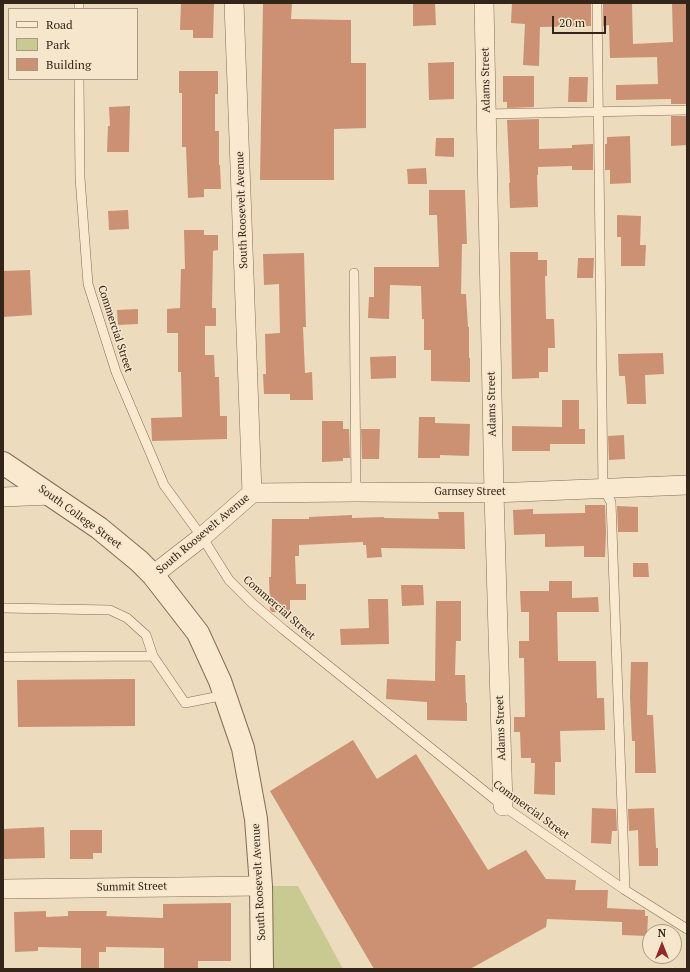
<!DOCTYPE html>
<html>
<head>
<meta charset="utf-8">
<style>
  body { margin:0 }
  #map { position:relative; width:690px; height:972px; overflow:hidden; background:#eddbbd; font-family:"PT Serif",serif }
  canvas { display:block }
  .frame { position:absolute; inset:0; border:4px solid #34251b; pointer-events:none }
  .legend { position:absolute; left:8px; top:8px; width:130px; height:72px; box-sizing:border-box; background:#f5e6cc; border:1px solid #a89985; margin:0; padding:5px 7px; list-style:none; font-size:12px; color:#34251b }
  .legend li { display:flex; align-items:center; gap:8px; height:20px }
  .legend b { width:20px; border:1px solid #a89985 }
  .north { position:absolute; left:642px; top:924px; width:40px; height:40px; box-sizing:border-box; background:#f5e6cc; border:1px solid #a89985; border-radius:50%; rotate:0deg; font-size:11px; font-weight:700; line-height:16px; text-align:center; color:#34251b }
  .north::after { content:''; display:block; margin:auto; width:14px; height:18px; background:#93272f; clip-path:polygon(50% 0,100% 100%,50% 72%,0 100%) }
  .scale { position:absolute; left:552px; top:16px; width:54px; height:18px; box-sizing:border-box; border:2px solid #34251b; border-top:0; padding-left:5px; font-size:12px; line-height:14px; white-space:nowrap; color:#34251b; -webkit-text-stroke:3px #f5e6cc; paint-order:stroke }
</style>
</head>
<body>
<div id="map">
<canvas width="690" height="972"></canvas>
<div class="frame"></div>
<ul class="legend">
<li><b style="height:5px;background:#f8e9cf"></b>Road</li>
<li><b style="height:11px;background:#c8ca91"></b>Park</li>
<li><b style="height:11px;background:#cb9172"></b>Building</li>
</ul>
<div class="north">N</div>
<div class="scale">20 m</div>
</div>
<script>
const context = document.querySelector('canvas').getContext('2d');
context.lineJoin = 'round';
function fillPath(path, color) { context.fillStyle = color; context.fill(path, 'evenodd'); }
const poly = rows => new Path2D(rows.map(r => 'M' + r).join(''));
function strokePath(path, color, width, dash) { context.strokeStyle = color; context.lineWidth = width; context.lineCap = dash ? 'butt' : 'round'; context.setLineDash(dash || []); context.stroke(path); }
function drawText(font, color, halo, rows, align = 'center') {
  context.font = font + ' "PT Serif",serif'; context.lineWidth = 3; context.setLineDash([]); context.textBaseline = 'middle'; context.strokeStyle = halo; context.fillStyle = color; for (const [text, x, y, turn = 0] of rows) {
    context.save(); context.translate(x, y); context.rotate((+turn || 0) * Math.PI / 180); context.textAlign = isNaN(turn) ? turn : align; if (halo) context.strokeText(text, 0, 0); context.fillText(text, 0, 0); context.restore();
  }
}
const green = poly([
  [261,886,298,886,343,969,262,969]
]);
const building = poly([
  [181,3,214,3,213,38,193,38,193,30,180,30],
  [263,3,292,3,291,19,351,20,351,63,366,63,366,128,334,129,334,180,260,180],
  [413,3,435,3,436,25,413,26],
  [512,3,591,3,591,26,540,27,539,66,523,65,525,24,511,23],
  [603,3,632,3,633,44,673,42,672,3,687,3,687,104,671,104,671,99,616,100,616,85,658,84,657,57,610,58,609,25,603,26],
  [454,62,454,99,429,100,428,63],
  [179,71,218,71,218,94,215,94,215,131,219,131,219,165,220,165,221,189,204,189,204,197,188,198,186,147,182,147,182,93,179,93],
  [503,76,534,76,534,107,507,108,507,102,503,102],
  [569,77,588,77,587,102,568,102],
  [130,106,129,152,107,152,108,126,110,126,109,107],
  [671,116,687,116,687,145,671,146],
  [539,119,539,149,572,148,572,145,593,144,593,170,572,170,572,166,538,167,538,175,537,175,538,207,510,208,509,183,510,183,507,120],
  [630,136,631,183,610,184,610,170,605,170,605,144,607,144,607,137],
  [436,138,454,138,454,157,435,156],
  [426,168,427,184,408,184,407,169],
  [429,190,465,190,467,244,462,244,461,294,466,294,468,327,469,327,469,358,470,358,470,382,431,381,431,350,424,350,424,319,422,319,421,286,390,285,389,319,368,318,369,297,374,297,374,267,439,267,437,215,429,215],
  [128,210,129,229,109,230,108,211],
  [617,215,641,216,640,245,646,245,645,266,621,266,621,237,617,237],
  [184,230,204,230,204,235,218,235,218,250,213,251,212,308,216,308,216,326,205,326,205,355,214,355,215,377,219,377,220,416,227,416,227,439,152,441,151,418,182,417,181,372,178,372,178,333,167,333,167,309,180,308,181,269,185,269],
  [510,252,538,252,538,260,547,260,547,276,545,276,546,319,554,319,555,348,548,348,548,372,539,372,539,378,512,379],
  [304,253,306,327,303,327,305,373,312,372,313,400,290,400,290,394,264,394,263,374,266,374,265,334,280,333,279,284,264,285,263,254],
  [578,258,594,258,593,278,577,278],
  [30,270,32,315,3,317,3,271],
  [138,309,138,324,118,325,117,310],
  [663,353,664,374,645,375,646,404,627,404,625,376,619,376,618,354],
  [396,356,396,378,371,379,370,357],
  [562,400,579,400,579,429,585,429,585,444,550,444,550,451,512,451,512,426,562,427],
  [419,417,435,417,435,423,470,424,469,456,440,455,440,458,418,458],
  [322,421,343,421,343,429,349,429,350,458,343,458,343,461,322,462],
  [361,429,380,429,379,459,362,459],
  [624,435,625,459,609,460,608,436],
  [585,505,605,505,606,532,605,557,584,557,584,546,545,547,545,534,514,535,513,510,533,509,533,514,585,513],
  [617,506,638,507,638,532,618,532],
  [438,512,464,512,465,549,381,548,382,557,367,558,366,545,363,545,363,542,299,545,299,556,295,556,296,584,306,584,306,600,290,600,290,612,272,612,270,610,269,577,271,577,272,519,309,519,309,517,352,515,352,518,384,517,384,518,439,519],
  [633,563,648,563,649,577,633,577],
  [549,581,572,581,572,598,598,597,599,612,557,612,558,661,596,661,597,698,604,698,605,730,560,731,561,762,555,762,555,795,534,794,535,763,531,763,531,758,521,758,520,732,514,732,514,717,525,717,524,658,519,658,519,641,529,641,529,612,521,612,520,591,549,591],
  [401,585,423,585,424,605,402,606],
  [368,599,388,599,389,644,341,645,340,629,369,628],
  [436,601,461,601,461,641,456,641,455,675,465,675,466,703,467,703,467,721,427,720,427,702,386,699,387,679,435,681],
  [631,662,648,662,647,715,653,715,656,773,635,773,635,741,632,741,630,697],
  [135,679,135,726,18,727,17,680],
  [353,740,377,779,416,754,488,870,526,850,546,879,576,880,575,890,608,890,607,908,645,910,645,916,648,916,647,936,622,935,622,922,547,919,546,927,470,969,374,969,270,791],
  [592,808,616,809,617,831,612,831,611,844,591,843],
  [654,808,656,848,658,848,658,866,639,866,638,830,629,831,628,809],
  [44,827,45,858,3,859,3,829],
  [70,830,102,830,102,853,93,853,93,859,70,859],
  [231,903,231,961,198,961,198,969,164,969,164,948,106,947,106,952,99,952,99,969,81,969,81,948,38,947,38,951,15,952,14,912,46,911,46,917,68,916,68,911,107,911,106,916,163,918,163,904]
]);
const service = poly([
  [79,3,79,9],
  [597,3,603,488,611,502,625,890],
  [79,79,80,178,88,284,116,372,164,485,202,537,229,580,252,603,284,630,503,806,625,890,687,929],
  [486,114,687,110],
  [354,273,356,492],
  [3,608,110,610,127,618,146,635,153,656],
  [3,657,153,656,185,703,225,695]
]);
const minor = poly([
  [234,3,252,493],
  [484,3,494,493,503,806],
  [252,493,356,492,494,493,687,485],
  [3,497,51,495],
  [153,575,202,537,252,493],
  [3,889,261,886]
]);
const tertiary = poly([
  [3,463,99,528,139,561,153,575,198,633,220,681,243,748,256,819,261,886,262,969]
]);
const streetNames = [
  ["Adams Street",486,80,-91],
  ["South Roosevelt Avenue",242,210,-92],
  ["Commercial Street",115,329,72],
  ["Adams Street",492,404,-91],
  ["Garnsey Street",470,492],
  ["South College Street",80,517,36],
  ["South Roosevelt Avenue",203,534,-40],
  ["Commercial Street",279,608,41],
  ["Adams Street",501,728,-92],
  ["Commercial Street",531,810,36],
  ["South Roosevelt Avenue",259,882,-93],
  ["Summit Street",132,887,-1]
];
fillPath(green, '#c8ca91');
fillPath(building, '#cb9172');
strokePath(service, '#846c56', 10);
strokePath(minor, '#846c56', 20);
strokePath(tertiary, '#846c56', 24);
strokePath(service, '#f8e9cf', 9);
strokePath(minor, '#f8e9cf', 19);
strokePath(tertiary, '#f8e9cf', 22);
drawText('11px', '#34251b', '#f5e6cc', streetNames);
</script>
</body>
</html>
